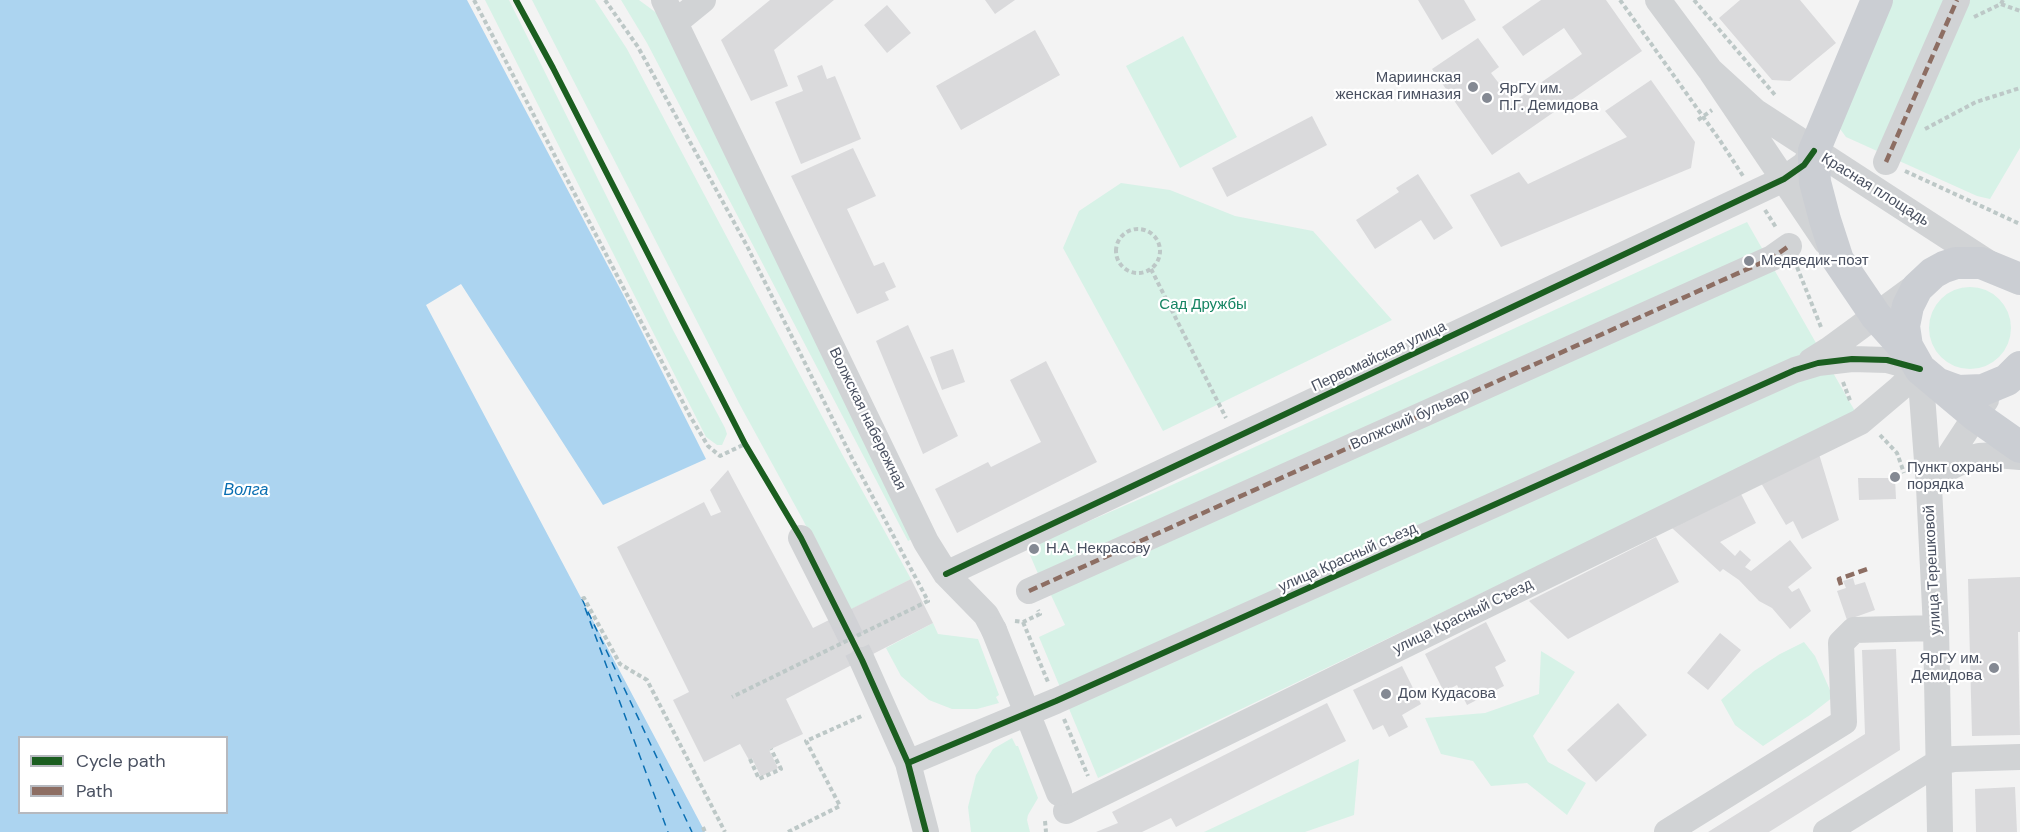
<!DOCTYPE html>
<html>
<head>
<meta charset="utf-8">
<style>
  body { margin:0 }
  #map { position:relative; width:2020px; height:832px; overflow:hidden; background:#f3f3f3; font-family:"DM Sans",sans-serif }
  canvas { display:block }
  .legend { position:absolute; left:18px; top:736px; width:210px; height:78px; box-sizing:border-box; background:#fff; border:2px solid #b6b9bf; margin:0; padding:8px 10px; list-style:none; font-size:18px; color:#495060 }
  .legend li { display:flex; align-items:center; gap:12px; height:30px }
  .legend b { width:30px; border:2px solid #b6b9bf }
</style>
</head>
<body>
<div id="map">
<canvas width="2020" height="832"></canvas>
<ul class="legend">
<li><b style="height:8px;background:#1b5e20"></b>Cycle path</li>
<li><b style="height:8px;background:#8d6e63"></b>Path</li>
</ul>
</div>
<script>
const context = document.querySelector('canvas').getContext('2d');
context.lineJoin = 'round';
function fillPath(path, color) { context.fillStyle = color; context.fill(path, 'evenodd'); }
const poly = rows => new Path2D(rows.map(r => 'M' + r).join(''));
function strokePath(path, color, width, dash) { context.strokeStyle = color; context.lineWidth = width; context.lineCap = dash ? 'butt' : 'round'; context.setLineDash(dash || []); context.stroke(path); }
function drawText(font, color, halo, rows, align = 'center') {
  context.font = font + ' "DM Sans",sans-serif'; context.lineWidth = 4.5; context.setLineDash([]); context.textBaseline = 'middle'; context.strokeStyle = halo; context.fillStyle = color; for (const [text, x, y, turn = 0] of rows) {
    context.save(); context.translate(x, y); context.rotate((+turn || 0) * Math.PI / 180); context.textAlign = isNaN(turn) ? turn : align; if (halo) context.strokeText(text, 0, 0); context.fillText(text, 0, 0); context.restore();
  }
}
const green = poly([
  [485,0,509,0,673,330,725,428,727,434,722,445,717,445,706,437,701,427],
  [532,0,595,0,627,49,842,454,911,579,848,611,803,520,740,405],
  [621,0,639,0,658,14,916,537,908,541,647,43],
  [1882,0,2020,0,2020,148,1990,199,1977,196,1846,137,1832,118],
  [1183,36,1237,137,1180,168,1126,66],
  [1121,183,1170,190,1235,216,1313,231,1392,320,1163,431,1063,248,1079,211],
  [1747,222,1856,413,1098,778,1039,637,1065,625,1050,593,1039,576,1027,548,1163,489],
  '1929 328a41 41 0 1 1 82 0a41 41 0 1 1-82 0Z',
  [933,623,938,634,978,639,999,695,996,697,999,703,977,709,952,709,929,700,901,676,886,648],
  [1804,642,1815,656,1833,697,1810,715,1763,746,1735,725,1721,700,1754,671,1780,654],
  [1541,651,1575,672,1533,736,1548,762,1586,783,1567,815,1527,783,1491,786,1473,761,1441,754,1425,718,1485,713,1539,694],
  [1012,738,1016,746,1018,746,1038,798,1028,815,1027,820,1030,832,971,832,968,807,976,775,993,749],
  [1359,759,1354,815,1305,832,1204,832]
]);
const water = poly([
  [0,0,467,0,625,298,706,459,603,505,461,284,426,305,705,832,0,832],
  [20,738,226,738,226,812,20,812]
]);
const ferry = poly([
  [582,599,692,832],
  [585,608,668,832]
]);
const building = poly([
  [770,0,834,0,774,50,788,86,751,101,721,40],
  [985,0,1015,0,995,14],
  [1418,0,1464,0,1476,20,1442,40],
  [1541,0,1606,0,1642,51,1492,155,1432,69,1478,38,1499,67,1491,73,1513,102,1582,54,1564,28,1523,56,1502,27],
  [1740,0,1800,0,1836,43,1790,81,1772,80,1719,18],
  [887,5,911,33,887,53,864,25],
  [1035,30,1060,75,961,130,936,86],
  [822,65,827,79,835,76,861,139,801,164,775,102,803,91,797,76],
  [1651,80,1695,142,1691,168,1501,247,1470,195,1519,172,1528,184,1627,137,1605,111],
  [1312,116,1327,145,1227,197,1212,168],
  [853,148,876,196,847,209,874,266,884,262,896,287,885,292,889,300,857,314,791,176],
  [1418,174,1453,228,1434,240,1421,220,1375,249,1356,220,1399,192,1396,188],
  [908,325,958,436,923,454,876,341],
  [953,349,965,382,942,390,930,357],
  [1046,361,1097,462,957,533,935,489,988,462,991,467,1041,442,1010,380],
  [1819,454,1839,520,1802,539,1793,521,1786,525,1761,483],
  [728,470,813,628,911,579,933,623,786,699,803,734,769,750,778,768,761,777,752,758,749,760,740,744,704,762,673,700,689,692,617,547,704,502,711,516,721,512,710,490],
  [1858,478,1895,478,1896,499,1859,500],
  [1741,494,1756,523,1720,542,1735,556,1740,550,1751,560,1745,567,1751,571,1790,540,1812,568,1788,587,1792,592,1799,588,1811,611,1790,629,1772,608,1759,601,1739,580,1723,569,1720,572,1672,528],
  [1656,537,1679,582,1568,639,1529,601],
  [2020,577,2020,632,2018,632,2020,735,1972,736,1968,579],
  [1853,578,1855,585,1865,582,1875,610,1847,620,1837,591,1846,588,1843,581],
  [1486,622,1506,661,1495,667,1504,686,1467,705,1457,685,1444,692,1425,654],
  [1720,633,1741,650,1708,690,1687,673],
  [1896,649,1900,750,1769,832,1708,832,1865,734,1862,650],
  [1402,666,1421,704,1402,715,1408,727,1389,737,1383,725,1373,730,1353,690],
  [1327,703,1346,741,1176,827,1171,818,1142,832,1096,832,1118,823,1112,812],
  [1618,703,1647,735,1596,782,1567,750],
  [2015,787,2017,832,1976,832,1975,789]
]);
const minorTunnel = poly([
  [840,615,862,660]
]);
const path = poly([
  [474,0,690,416,708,446,720,456,745,444],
  [605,0,638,47,747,246,851,456,928,601,732,697],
  [1620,0,1721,142,1743,176],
  [1694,0,1775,95],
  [2001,4,2020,11],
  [1974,17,2001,4,2003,0],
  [1698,120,1712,110],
  [1925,129,1976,102,2020,88],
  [1905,171,2020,224],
  [1765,210,1777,229],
  '1116 251a22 22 0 1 1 44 0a22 22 0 1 1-44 0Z',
  [1797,267,1821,327],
  [1151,269,1226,418],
  [1843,382,1851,403],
  [1880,435,1897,453,1904,473],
  [582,599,584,598,620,664,647,680,725,832],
  [1015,621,1023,622,1040,614,1038,610],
  [1023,622,1048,682],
  [1064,719,1088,776],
  [750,759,759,779,781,769,771,749],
  [1045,821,1046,832],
  [703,827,705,832],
  [788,832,840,806,806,741,864,715]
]);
const minor = poly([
  [664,0,926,542,946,574,986,615,994,630],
  [1658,0,1710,70,1826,242],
  [676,22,703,0],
  [1710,70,1756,112,1993,266],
  [1886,162,1957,0],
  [1811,361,1830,349,1920,283],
  [1920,369,1929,487,1936,628,1940,832],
  [1940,472,1965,460,1979,456,1996,455,2020,457],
  [1929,487,1986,400],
  [801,538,840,615],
  [946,574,1784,179,1804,165,1814,151],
  [1029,591,1772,258,1789,246],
  [862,660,908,763,926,832],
  [908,763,1056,701,1795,370,1818,363,1852,359,1887,360,1920,369],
  [1066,811,1860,422,1899,389,1920,369],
  [1667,832,1844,722,1841,643,1854,630,1936,628],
  [1826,832,1939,762,1954,759,2020,757]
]);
const major = poly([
  [1877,0,1814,151,1814,166,1815,182,1825,220,1838,260,1876,316,1911,355],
  [2020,279,1981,263,1956,263,1944,267,1933,273,1917,288,1908,306,1904,326,1907,346,1920,369,1976,416,2020,447],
  [1939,384,1958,391,1983,390,2007,380,2020,367]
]);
const minorBridge = poly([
  [994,630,1059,793]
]);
const quiet = poly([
  [1886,162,1957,0],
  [1841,585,1839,579,1870,568],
  [1029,591,1772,258,1789,246]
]);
const cycleway = poly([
  [516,0,553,68,745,444,801,538,862,660,908,763,926,832],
  [946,574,1784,179,1804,165,1814,151],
  [908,763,1056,701,1795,370,1818,363,1852,359,1887,360,1920,369]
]);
const markers = [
  [1473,87,6,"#848993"],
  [1487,98,6,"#848993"],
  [1749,261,6,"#848993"],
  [1895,477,6,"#848993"],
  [1034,549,6,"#848993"],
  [1994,668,6,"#848993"],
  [1386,694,6,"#848993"]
];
const poiNames = [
  ["Мариинская",1461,78,"right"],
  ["женская гимназия",1461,95,"right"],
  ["ЯрГУ им.",1499,89],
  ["П.Г. Демидова",1499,106],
  ["Медведик-поэт",1761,261],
  ["Пункт охраны",1907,468],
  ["порядка",1907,485],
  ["Н.А. Некрасову",1046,549],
  ["ЯрГУ им.",1982,659,"right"],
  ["Демидова",1982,676,"right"],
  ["Дом Кудасова",1398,694]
];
const streetNames = [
  ["Красная площадь",1875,190,32],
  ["Первомайская улица",1379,357,-25],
  ["Волжская набережная",867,419,64],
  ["Волжский бульвар",1410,420,-24],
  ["улица Красный съезд",1348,558,-24],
  ["улица Терешковой",1933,570,-93],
  ["улица Красный Съезд",1463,617,-26]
];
const parkNames = [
  ["Сад Дружбы",1203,305]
];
const waterNames = [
  ["Волга",246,491]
];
fillPath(green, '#d7f2e7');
fillPath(water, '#acd4f0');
strokePath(ferry, '#096eb2', 1.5, [8, 6]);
fillPath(building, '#dadadc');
strokePath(minorTunnel, '#d1d2d6', 26, [26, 13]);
strokePath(path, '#bdc8c7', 4, [4.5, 3]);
strokePath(minor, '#d1d3d5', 26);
strokePath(major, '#cbced3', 32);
strokePath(minorBridge, '#d1d3d5', 26);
strokePath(quiet, '#8d6e63', 4.5, [9, 4.5]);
strokePath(cycleway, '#1b5e20', 6);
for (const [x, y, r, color] of markers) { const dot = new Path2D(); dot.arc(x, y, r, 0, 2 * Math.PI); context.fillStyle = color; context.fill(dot); strokePath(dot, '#fff', 2); }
drawText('15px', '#495060', '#fff', poiNames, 'left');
drawText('15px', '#495060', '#fff', streetNames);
drawText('15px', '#168563', '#fff', parkNames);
drawText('italic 16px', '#096eb2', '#fff', waterNames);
</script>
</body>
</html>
